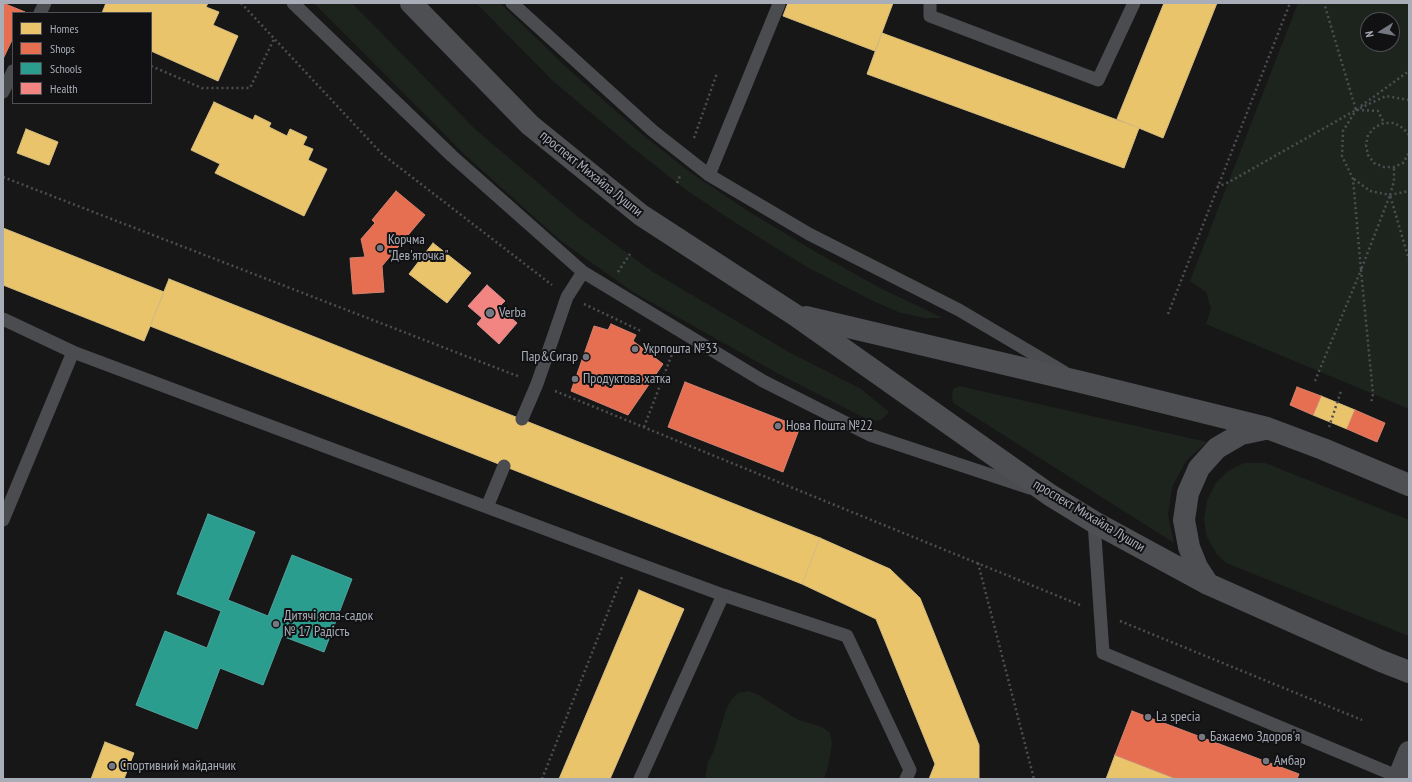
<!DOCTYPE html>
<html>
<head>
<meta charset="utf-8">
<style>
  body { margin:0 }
  #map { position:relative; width:1412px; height:782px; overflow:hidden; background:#171717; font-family:"PT Sans Narrow",sans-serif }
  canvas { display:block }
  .frame { position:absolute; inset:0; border:4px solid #a8adb8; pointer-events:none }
  .legend { position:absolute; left:12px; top:12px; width:140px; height:92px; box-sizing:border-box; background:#111113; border:1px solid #4d4f55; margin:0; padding:5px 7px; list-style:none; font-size:12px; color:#a8adb8 }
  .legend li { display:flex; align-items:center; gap:8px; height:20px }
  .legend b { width:20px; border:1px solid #4d4f55 }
  .north { position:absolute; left:1360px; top:12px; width:40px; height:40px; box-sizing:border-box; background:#111113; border:1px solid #4d4f55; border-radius:50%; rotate:259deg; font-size:11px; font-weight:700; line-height:16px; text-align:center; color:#a8adb8 }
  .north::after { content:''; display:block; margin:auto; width:14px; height:18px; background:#757880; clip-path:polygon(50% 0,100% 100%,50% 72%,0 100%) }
</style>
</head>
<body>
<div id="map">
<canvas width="1412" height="782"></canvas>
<div class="frame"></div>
<ul class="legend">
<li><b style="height:11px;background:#e9c46a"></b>Homes</li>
<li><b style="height:11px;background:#e76f51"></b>Shops</li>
<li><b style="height:11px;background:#2a9d8f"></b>Schools</li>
<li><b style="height:11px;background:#f28482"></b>Health</li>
</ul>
<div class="north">N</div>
</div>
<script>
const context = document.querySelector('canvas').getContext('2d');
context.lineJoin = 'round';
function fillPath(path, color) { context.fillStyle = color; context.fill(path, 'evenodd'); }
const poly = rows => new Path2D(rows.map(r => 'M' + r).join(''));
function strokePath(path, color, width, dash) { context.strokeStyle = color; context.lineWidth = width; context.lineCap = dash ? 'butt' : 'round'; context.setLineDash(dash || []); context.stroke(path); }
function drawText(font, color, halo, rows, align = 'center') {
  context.font = font + ' "PT Sans Narrow",sans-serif'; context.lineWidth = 4; context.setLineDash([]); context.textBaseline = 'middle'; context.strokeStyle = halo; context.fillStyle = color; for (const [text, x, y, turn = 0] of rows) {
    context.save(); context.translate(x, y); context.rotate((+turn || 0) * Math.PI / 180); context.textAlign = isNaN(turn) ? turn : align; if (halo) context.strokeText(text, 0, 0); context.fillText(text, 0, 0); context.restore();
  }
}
const green = poly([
  [314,3,352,3,475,129,578,217,653,272,789,352,861,389,889,412,881,420,871,421,851,411,779,374,633,292,561,241,464,154],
  [476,3,500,3,567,68,643,135,691,173,748,211,814,251,880,288,943,318,925,318,901,313,875,302,807,267,739,225,686,190,633,148,553,81],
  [1298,3,1409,3,1409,409,1206,324,1211,309,1206,292,1190,281],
  [1368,20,1392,20,1392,44,1368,44],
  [959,386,1207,442,1186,461,1172,487,1168,515,1174,543,953,403,952,397,953,389],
  [1244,463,1265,463,1409,520,1409,636,1226,563,1216,553,1207,537,1204,519,1207,501,1215,484,1228,471],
  [748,691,759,695,790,715,799,720,822,727,830,733,832,743,828,767,824,779,705,779,708,762,713,753,726,710,731,700,738,693]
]);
const homes = poly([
  [106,3,208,3,206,7,219,12,213,25,238,36,218,81,151,51,151,13,102,13,106,3],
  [788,3,893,3,875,51,783,16,788,3],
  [1164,3,1217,3,1163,138,1117,119,1164,3],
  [882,33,1139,128,1124,168,867,74,882,33],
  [214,102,253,120,255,115,271,123,269,127,287,136,290,129,307,137,303,145,313,149,308,160,327,169,304,216,215,173,220,164,191,150,214,102],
  [26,129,58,142,49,165,17,153,26,129],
  [3,228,164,292,144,341,3,285,3,228],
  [433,243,471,273,447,303,409,274,433,243],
  [169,279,820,538,802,584,150,326,169,279],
  [1321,396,1355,410,1347,429,1313,415,1321,396],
  [820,538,890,569,920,598,979,745,979,779,929,779,935,764,876,619,802,584,820,538],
  [639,590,684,609,610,779,559,779,639,590],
  [105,742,134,753,124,779,91,779,105,742],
  [1115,755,1177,779,1106,779,1115,755]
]);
const shops = poly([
  [3,3,25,12,13,13,13,38,3,59,3,3],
  [396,191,425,215,382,266,384,292,353,294,350,258,365,257,361,239,375,223,372,220,396,191],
  [611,324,636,335,633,341,663,364,628,415,571,391,594,326,608,330,611,324],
  [685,382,800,427,783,472,668,427,685,382],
  [1297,387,1321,396,1313,415,1290,405,1297,387],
  [1355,410,1385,423,1377,442,1347,429,1355,410],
  [1132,711,1299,774,1297,779,1177,779,1115,755,1132,711]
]);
const schools = poly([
  [208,514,255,532,228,600,268,616,292,555,352,579,324,652,282,636,263,685,220,668,197,729,136,705,165,631,207,648,221,611,177,594,208,514]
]);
const health = poly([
  [487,285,505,301,499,307,517,323,499,344,477,324,482,318,468,306,487,285]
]);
const path = poly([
  [241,3,382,154,552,285],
  [151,66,202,88,250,88,274,39],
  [1409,100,1386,96,1356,110,1343,131,1342,156,1353,179,1361,270,1390,195,1409,260],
  [1361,106,1409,71],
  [1357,110,1378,111,1384,123],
  [1409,135,1403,128,1394,123,1384,123,1375,127,1368,135,1366,145,1368,155,1374,163,1384,167,1394,167,1403,163,1409,153],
  [694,138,717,73],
  [3,177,520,377],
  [1354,179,1370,191,1390,195,1409,191],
  [677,183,680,176],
  [1217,187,1229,182,1356,110,1324,3],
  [1390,195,1394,181,1394,167],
  [618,272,630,254],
  [584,304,641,331],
  [1168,314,1290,3],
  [1315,381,1361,270,1373,394,1371,404],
  [555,391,1080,605],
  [644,427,674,349],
  [1329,427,1341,391],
  [978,563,1034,779],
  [1120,621,1362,720],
  [542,779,622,577]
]);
const service = poly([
  [293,3,452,156,583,272,763,381,870,435,1030,488],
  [512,3,653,131,709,175,809,234,959,310,1064,372],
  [930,3,930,16,1098,80,1134,3],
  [40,13,45,3],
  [3,92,13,71],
  [709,175,779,4],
  [3,319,73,352,3,520],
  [73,352,628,560,723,595,847,636,910,770,906,779],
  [522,419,537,384,567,297,583,272],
  [487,507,504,466],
  [1094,522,1103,653,1399,777],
  [640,779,723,595]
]);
const minor = poly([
  [1398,779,1409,752]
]);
const primary = poly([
  [411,3,530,125,641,215,795,315,1050,495,1094,522,1208,584,1381,661,1409,672],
  [806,317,1081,382,1267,428,1323,449,1409,485],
  [1208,584,1197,567,1189,547,1184,520,1188,493,1199,468,1217,448,1241,434,1265,429]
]);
const markers = [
  [380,248,4,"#757880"],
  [490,313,5,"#757880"],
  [635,349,4,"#757880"],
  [586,357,4,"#757880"],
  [575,379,4,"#757880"],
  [778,426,4,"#757880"],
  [276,624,4,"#757880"],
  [1148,717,4,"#757880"],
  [1202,737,4,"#757880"],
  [1266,761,4,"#757880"],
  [112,766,4,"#757880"]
];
const streetNames = [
  ["проспект Михайла Лушпи",591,174,39],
  ["проспект Михайла Лушпи",1089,516,31]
];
const poiNames = [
  ["Корчма",388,240],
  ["\"Дев'яточка\"",388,256],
  ["Verba",499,313],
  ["Укрпошта №33",643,349],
  ["Пар&Сигар",578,357,"right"],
  ["Продуктова хатка",583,379],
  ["Нова Пошта №22",786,426],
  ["Дитячі ясла-садок",284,616],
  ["№ 17 Радість",284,632],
  ["La specia",1156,717],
  ["Бажаємо Здоров'я",1210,737],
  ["Амбар",1274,761],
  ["Спортивний майданчик",120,766]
];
fillPath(green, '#1d241e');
fillPath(homes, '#e9c46a');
strokePath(homes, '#d6bd81', 1);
fillPath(shops, '#e76f51');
strokePath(shops, '#d48270', 1);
fillPath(schools, '#2a9d8f');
strokePath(schools, '#50a29b', 1);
fillPath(health, '#f28482');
strokePath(health, '#dc9092', 1);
strokePath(path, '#4d4e52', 2.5, [2, 3]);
strokePath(service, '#4b4c50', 13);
strokePath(minor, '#4b4c50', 22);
strokePath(primary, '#4d4f52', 22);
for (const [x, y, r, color] of markers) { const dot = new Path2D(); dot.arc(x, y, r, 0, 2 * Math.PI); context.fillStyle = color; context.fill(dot); strokePath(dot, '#111113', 1.5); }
drawText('14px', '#a8adb8', '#111113', streetNames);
drawText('14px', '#a8adb8', '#111113', poiNames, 'left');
</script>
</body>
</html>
